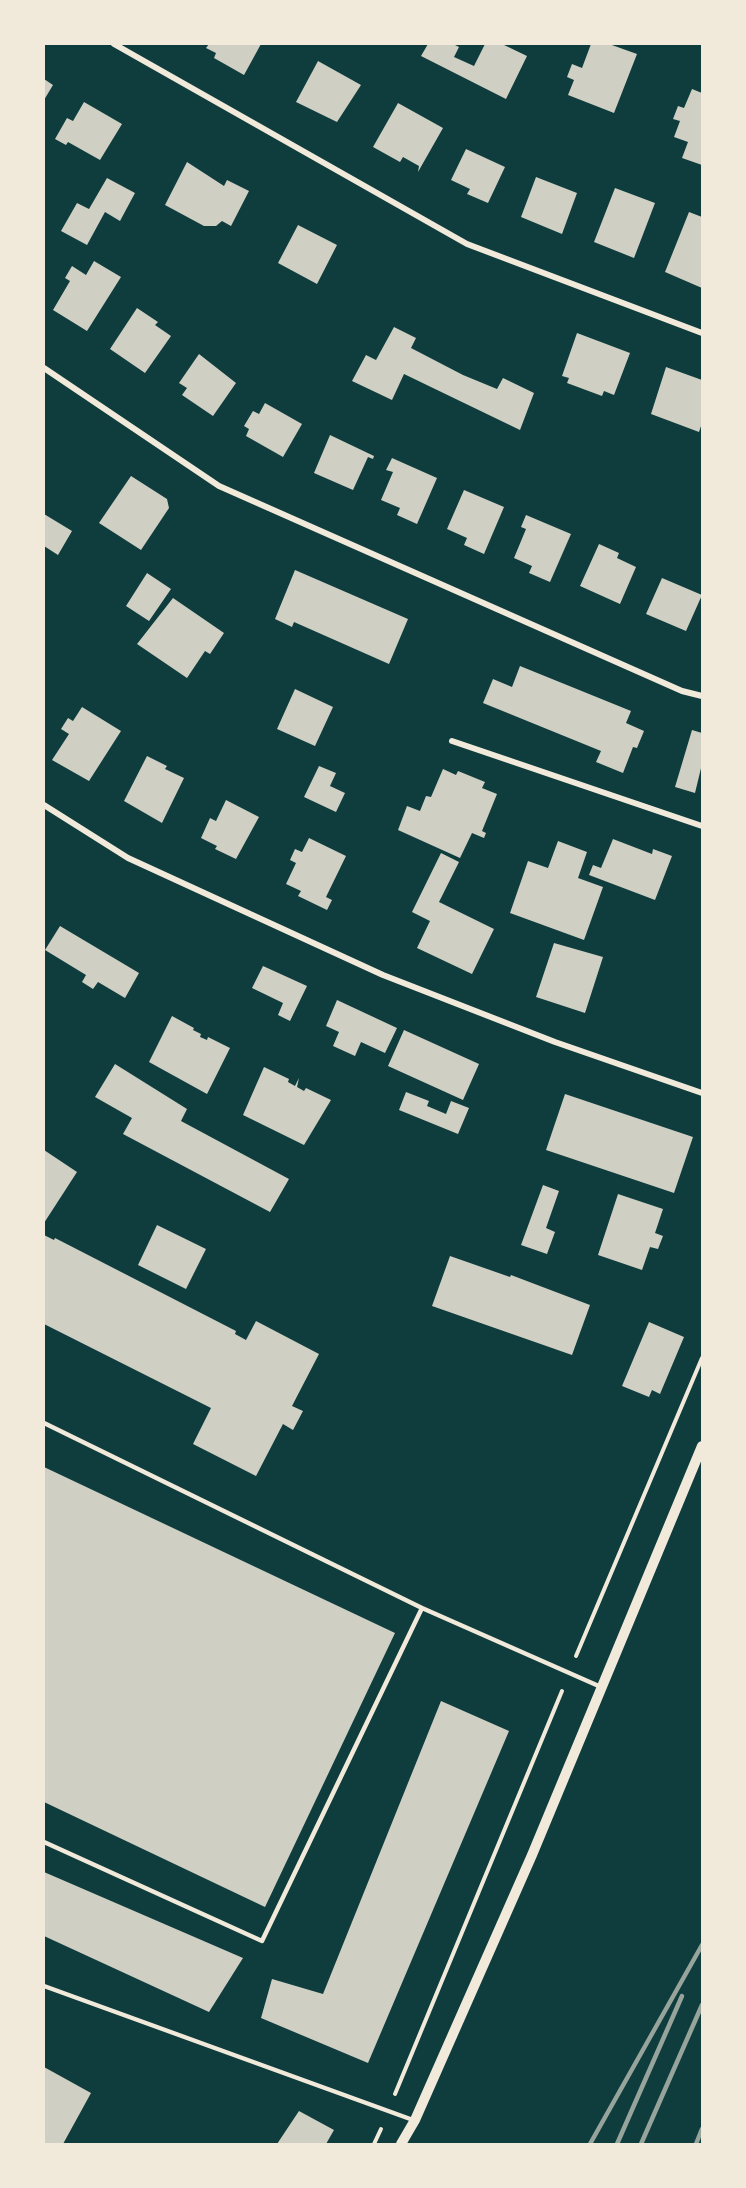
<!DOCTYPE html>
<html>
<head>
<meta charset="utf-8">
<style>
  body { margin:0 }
  #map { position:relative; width:746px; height:2188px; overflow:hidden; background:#0f3d3e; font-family:"Open Sans",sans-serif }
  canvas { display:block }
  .frame { position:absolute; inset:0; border:45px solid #f1e9da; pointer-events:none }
</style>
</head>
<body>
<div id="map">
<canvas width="746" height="2188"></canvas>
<div class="frame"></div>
</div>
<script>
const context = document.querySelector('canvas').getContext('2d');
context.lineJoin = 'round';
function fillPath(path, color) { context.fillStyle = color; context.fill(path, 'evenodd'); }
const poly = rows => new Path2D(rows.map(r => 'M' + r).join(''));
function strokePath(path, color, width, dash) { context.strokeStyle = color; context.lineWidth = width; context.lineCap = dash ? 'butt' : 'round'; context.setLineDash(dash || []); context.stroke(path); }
const building = poly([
  [209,44,261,44,244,75,214,58,216,53,206,48],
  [428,44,453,44,459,47,454,57,474,66,485,44,502,44,527,56,506,99,421,56],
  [591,44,609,44,637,54,614,113,568,95,574,80,567,77,572,64,582,68],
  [318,61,361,85,337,122,296,102],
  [44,79,53,85,44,100],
  [692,89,702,93,702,165,682,158,688,142,674,137,680,121,673,119,678,106,684,108],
  [84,102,122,124,100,160,68,142,66,145,55,139,67,118,73,121],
  [398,103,443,128,418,172,419,166,403,157,400,162,373,147],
  [466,149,505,167,488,203,467,194,470,189,451,180],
  [187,162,224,186,227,180,249,191,231,226,222,221,216,226,204,226,165,205],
  [536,177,577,193,562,234,521,217],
  [107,178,135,193,120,221,105,212,87,245,61,231,77,203,89,209],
  [615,188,655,203,634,258,594,242],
  [689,212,702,217,702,288,665,272],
  [298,225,337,245,317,284,278,263],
  [94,261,121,277,87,331,53,310,70,281,65,278,72,266,86,275],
  [137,308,158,322,155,325,171,336,145,373,110,349],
  [394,327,416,338,411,348,463,375,497,389,503,378,534,393,520,430,404,374,392,400,352,381,366,355,376,360],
  [577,333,630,353,614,395,604,391,602,396,567,383,569,378,562,376],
  [199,354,236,383,213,416,182,395,187,388,179,383],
  [666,367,702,380,702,423,699,432,651,414],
  [265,403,302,424,283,457,246,436,249,429,244,426,253,411,259,414],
  [330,435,374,456,373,459,368,457,353,490,314,473],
  [392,458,437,478,417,524,397,515,400,508,381,500,393,472,386,470],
  [131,476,167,499,169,508,141,550,99,523],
  [464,490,504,507,484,554,464,545,467,538,447,529],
  [44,514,72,531,58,555,44,546],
  [526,515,571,534,550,582,529,573,532,566,514,558,526,529,521,527],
  [599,544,619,553,617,558,636,567,620,604,580,586],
  [295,570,408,619,389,664,294,622,292,627,275,619],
  [147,573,171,589,149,621,126,606],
  [662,578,702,595,686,631,646,614],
  [173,598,224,633,210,654,205,651,187,678,137,644],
  [520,666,631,711,626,723,644,731,637,748,633,747,623,773,596,762,601,751,483,703,493,679,512,687],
  [295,689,333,707,315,746,277,729],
  [82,707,121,731,89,781,52,760,69,734,61,729,68,718,73,721],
  [692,730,702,733,702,764,695,793,675,787],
  [147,756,167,766,165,769,184,778,162,823,124,801],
  [319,766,336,773,330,786,345,793,336,812,304,797],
  [443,769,456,775,458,771,485,782,482,788,497,794,482,831,486,833,484,838,472,833,460,858,398,830,407,806,420,811,426,796,431,797],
  [226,800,259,817,236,859,215,849,217,846,201,838,210,818,216,821],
  [309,838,346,856,326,897,332,900,327,910,298,896,301,891,286,884,296,863,290,860,295,849,302,852],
  [613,839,652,854,653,849,672,856,655,900,589,875,593,865,601,868],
  [558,841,587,852,578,878,603,887,584,940,510,913,528,861,548,868],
  [441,853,459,862,439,902,494,929,472,974,417,948,430,921,412,912],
  [60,926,139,973,125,998,98,982,93,989,82,982,86,975,45,950],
  [554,943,603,957,585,1013,536,997],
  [263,966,307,986,290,1021,278,1015,283,1003,252,988],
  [337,1000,397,1028,385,1053,361,1042,355,1056,333,1046,339,1032,326,1026],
  [172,1016,194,1028,193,1030,201,1034,200,1037,207,1040,208,1037,230,1048,207,1094,149,1062],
  [404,1030,479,1064,463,1100,388,1066],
  [115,1064,187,1109,181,1121,289,1179,270,1212,123,1134,132,1118,95,1097],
  [264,1067,289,1079,288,1082,295,1086,299,1078,297,1087,304,1091,306,1088,331,1100,304,1145,243,1115],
  [406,1092,429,1101,427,1106,446,1114,451,1101,469,1108,458,1134,399,1110],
  [565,1094,693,1137,674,1193,546,1150],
  [44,1150,77,1172,44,1223],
  [543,1185,559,1191,546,1228,555,1232,547,1254,521,1245],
  [618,1194,663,1209,655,1233,663,1236,658,1249,650,1247,642,1270,598,1255],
  [157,1225,206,1249,186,1289,138,1265],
  [44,1235,54,1240,55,1238,236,1331,235,1334,246,1340,256,1321,319,1354,292,1406,303,1411,293,1430,283,1424,256,1476,193,1444,211,1408,44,1324],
  [450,1256,510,1277,511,1275,590,1305,572,1355,432,1306],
  [649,1322,684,1337,660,1394,652,1390,649,1397,622,1386],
  [44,1467,395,1633,265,1907,44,1802],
  [441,1701,509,1731,368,2063,261,2018,272,1979,323,1994],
  [44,1872,243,1958,209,2012,44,1936],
  [44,2067,91,2093,63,2144,44,2144],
  [299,2111,334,2130,326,2144,277,2144]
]);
const path = poly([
  [576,1656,702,1358],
  [395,2094,562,1691],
  [374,2144,381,2129]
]);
const service = poly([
  [44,1423,422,1608],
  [44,1842,262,1941,422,1608,601,1687],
  [44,1986,413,2120]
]);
const minor = poly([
  [114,44,467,244,702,333],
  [44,368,219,486,682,691,702,696],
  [452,741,702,826],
  [44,805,128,858,383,975,555,1042,702,1093]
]);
const tertiary = poly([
  [401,2144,415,2120,532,1855,702,1446]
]);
const rail = poly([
  [590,2144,702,1945],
  [617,2144,682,1996],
  [641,2144,702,2005],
  [696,2144,702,2129]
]);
fillPath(building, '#cfcfc3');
strokePath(path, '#f1e9da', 4);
strokePath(service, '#f1e9da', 4.5);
strokePath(minor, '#f1e9da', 6);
strokePath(tertiary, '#f1e9da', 10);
strokePath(rail, '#97a49c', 4.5);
</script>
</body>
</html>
